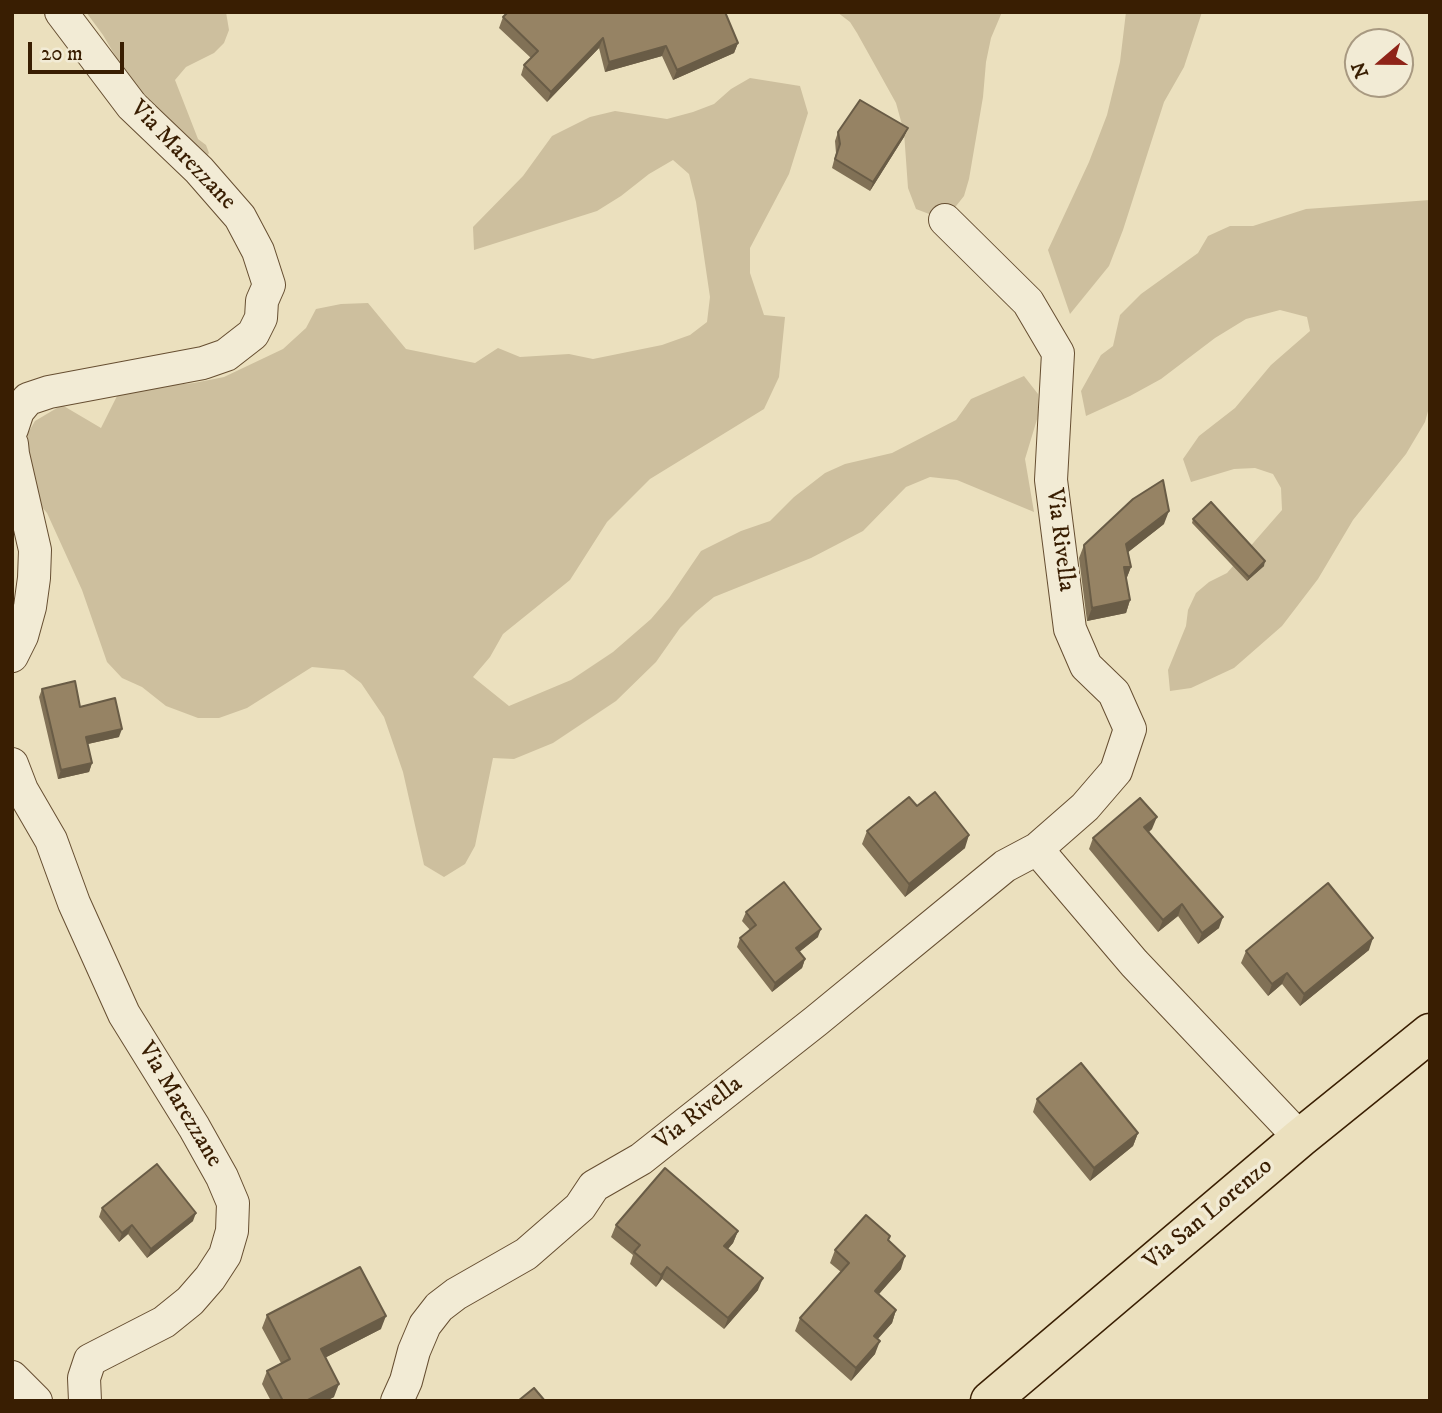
<!DOCTYPE html>
<html>
<head>
<meta charset="utf-8">
<style>
  body { margin:0 }
  #map { position:relative; width:1442px; height:1413px; overflow:hidden; background:#ebe0be; font-family:"IM FELL DW Pica",serif }
  canvas { display:block }
  .frame { position:absolute; inset:0; border:14px solid #391e02; pointer-events:none }
  .north { position:absolute; left:1344px; top:28px; width:70px; height:70px; box-sizing:border-box; background:#f2ebd5; border:2px solid #a89981; border-radius:50%; rotate:250deg; font-size:19px; font-weight:700; line-height:28px; text-align:center; color:#391e02 }
  .north::after { content:''; display:block; margin:auto; width:24px; height:32px; background:#8f2418; clip-path:polygon(50% 0,100% 100%,50% 72%,0 100%) }
  .scale { position:absolute; left:28px; top:42px; width:96px; height:32px; box-sizing:border-box; border:4px solid #391e02; border-top:0; padding-left:9px; font-size:21px; line-height:24px; white-space:nowrap; color:#391e02; -webkit-text-stroke:5px #f2ebd5; paint-order:stroke }
</style>
</head>
<body>
<div id="map">
<canvas width="1442" height="1413"></canvas>
<div class="frame"></div>
<div class="north">N</div>
<div class="scale">20 m</div>
</div>
<script>
const context = document.querySelector('canvas').getContext('2d');
context.lineJoin = 'round';
function fillPath(path, color) { context.fillStyle = color; context.fill(path, 'evenodd'); }
const poly = rows => new Path2D(rows.map(r => 'M' + r).join(''));
function strokePath(path, color, width, dash) { context.strokeStyle = color; context.lineWidth = width; context.lineCap = dash ? 'butt' : 'round'; context.setLineDash(dash || []); context.stroke(path); }
function drawText(font, color, halo, rows, align = 'center') {
  context.font = font + ' "IM FELL DW Pica",serif'; context.lineWidth = 7; context.setLineDash([]); context.textBaseline = 'middle'; context.strokeStyle = halo; context.fillStyle = color; for (const [text, x, y, turn = 0] of rows) {
    context.save(); context.translate(x, y); context.rotate((+turn || 0) * Math.PI / 180); context.textAlign = isNaN(turn) ? turn : align; if (halo) context.strokeText(text, 0, 0); context.fillText(text, 0, 0); context.restore();
  }
}
const green = poly([
  [86,12,226,12,229,30,224,43,214,53,186,67,175,80,198,139,206,145,209,153,204,160,195,160,127,76,103,35],
  [837,12,1002,12,991,38,986,62,983,97,969,179,964,196,945,220,916,209,908,188,904,132,896,103,857,33,850,22],
  [1126,12,1202,12,1184,67,1164,102,1123,230,1109,266,1070,314,1048,250,1089,162,1107,115,1120,62],
  [750,78,800,86,808,113,789,174,750,248,750,273,764,315,785,317,779,377,764,409,650,479,607,522,570,580,503,634,490,657,473,677,509,706,571,680,613,652,651,619,669,598,701,551,741,531,770,521,794,497,825,473,845,464,892,453,956,420,971,399,1024,376,1038,394,1038,416,1025,459,1034,512,957,480,930,477,906,487,863,531,811,558,714,597,696,612,680,628,656,662,616,701,553,743,514,759,493,758,475,846,465,864,444,877,424,865,403,772,384,717,361,683,344,670,312,667,247,708,219,718,198,718,166,706,142,687,122,678,107,662,82,590,47,513,30,493,18,450,35,421,62,405,101,428,120,390,194,383,224,377,283,349,306,328,316,309,341,304,368,303,406,349,475,363,498,348,520,357,569,354,593,359,662,345,690,335,707,322,710,297,696,202,689,174,673,160,649,174,621,196,597,211,474,250,473,227,523,176,552,136,590,117,615,111,667,119,693,112,714,104,731,89],
  [1430,200,1430,404,1425,422,1406,454,1353,520,1318,579,1282,626,1234,668,1191,688,1170,691,1168,670,1186,626,1188,610,1196,593,1209,582,1227,573,1282,510,1281,488,1273,474,1255,468,1234,469,1191,482,1183,459,1199,436,1235,408,1271,365,1310,331,1307,317,1280,310,1246,319,1215,338,1161,379,1130,396,1086,416,1081,391,1101,355,1113,346,1120,315,1141,294,1198,253,1208,236,1230,226,1253,226,1306,209]
]);
const minor = poly([
  [945,220,1028,302,1058,353,1051,480,1070,629,1086,666,1114,693,1130,729,1116,771,1085,807,1037,849,1134,963,1300,1138],
  [12,429,18,411,28,399,49,392,203,363,226,355,253,334,261,318,262,301,269,285,258,251,240,217,199,170,132,106,61,12],
  [12,444,13,454,35,550,34,578,30,607,22,636,12,656],
  [12,764,22,790,51,840,74,903,124,1014,194,1127,222,1177,233,1203,232,1231,225,1255,210,1278,190,1301,164,1322,90,1360,84,1378,85,1401],
  [12,1377,36,1401],
  [397,1401,406,1381,414,1351,425,1325,439,1307,456,1294,526,1254,580,1207,594,1186,641,1159,684,1125,816,1021,1005,866,1037,849]
]);
const major = poly([
  [990,1401,1300,1138,1430,1033]
]);
const wall = poly([
  [503,17,738,43,734,53,673,80,662,56,605,72,599,48,547,102,521,75,524,65,531,58,499,28],
  [908,128,904,137,870,191,832,168,836,153,835,141,838,132],
  [1193,519,1264,566,1247,581,1192,523],
  [1164,524,1128,552,1131,567,1126,579,1130,600,1126,613,1087,621,1079,558,1084,545],
  [42,689,80,707,119,737,88,744,92,763,89,772,58,779,39,697],
  [917,806,965,848,905,897,862,844,867,831],
  [1152,829,1149,832,1219,928,1198,944,1178,916,1158,932,1089,849,1093,838],
  [746,912,818,937,799,952,805,959,802,968,772,992,737,947,740,938,750,930,742,921],
  [1369,950,1300,1006,1282,984,1268,996,1241,963,1246,951],
  [1037,1099,1138,1133,1133,1146,1090,1181,1033,1112],
  [102,1208,193,1221,147,1258,128,1234,119,1242,99,1217],
  [616,1225,738,1231,733,1243,728,1249,758,1290,724,1329,662,1279,656,1287,630,1264,633,1255,611,1237],
  [888,1241,901,1269,879,1294,896,1310,892,1323,877,1339,875,1354,851,1381,795,1331,800,1318,841,1272,830,1263,835,1250],
  [267,1315,381,1329,326,1357,334,1397,326,1401,271,1401,262,1384,267,1371,281,1363,262,1328]
]);
const shadedWall = poly([
  [603,38,599,48,547,102,551,92],
  [738,43,734,53,673,80,677,70],
  [666,46,662,56,605,72,609,62],
  [908,128,904,137,870,191,873,182],
  [1169,511,1164,524,1122,557,1126,544],
  [1265,561,1264,566,1247,581,1249,577],
  [1124,567,1131,567,1126,580],
  [1130,600,1126,613,1087,621,1092,608],
  [122,729,119,737,83,745,86,737],
  [92,763,89,772,58,779,61,770],
  [1157,817,1152,829,1140,838,1144,827],
  [969,835,965,848,905,897,909,884],
  [1182,904,1178,916,1158,932,1163,920],
  [1223,917,1219,928,1198,944,1202,933],
  [821,929,818,937,793,957,796,948],
  [1373,938,1369,950,1300,1006,1304,994],
  [805,959,802,968,772,992,775,983],
  [1287,973,1282,984,1268,996,1272,984],
  [1138,1133,1133,1146,1090,1181,1094,1168],
  [196,1213,193,1221,147,1258,151,1249],
  [132,1225,128,1234,119,1242,122,1233],
  [738,1231,733,1243,720,1258,724,1246],
  [905,1256,901,1269,870,1304,875,1291],
  [667,1267,662,1279,656,1287,661,1275],
  [763,1278,758,1290,724,1329,728,1318],
  [896,1310,892,1323,869,1349,874,1336],
  [386,1316,381,1329,317,1362,321,1349],
  [880,1341,875,1354,851,1381,856,1368],
  [339,1384,334,1397,326,1401,306,1401]
]);
const building = poly([
  [508,12,725,12,738,43,677,70,666,46,609,62,603,38,551,92,524,65,538,51,503,17,508,12],
  [860,100,908,128,873,182,835,159,840,144,838,132,860,100],
  [1163,480,1169,511,1126,544,1131,567,1124,567,1130,600,1092,608,1084,545,1133,499,1163,480],
  [1211,502,1265,561,1249,577,1193,519,1211,502],
  [75,681,80,707,115,698,122,729,86,737,92,763,61,770,42,689,75,681],
  [935,792,969,835,909,884,867,831,909,797,917,806,935,792],
  [1140,798,1157,817,1144,827,1223,917,1202,933,1182,904,1163,920,1093,838,1140,798],
  [784,882,821,929,796,948,805,959,775,983,740,938,756,925,746,912,784,882],
  [1328,883,1373,938,1304,994,1287,973,1272,984,1246,951,1328,883],
  [1081,1063,1138,1133,1094,1168,1037,1099,1081,1063],
  [157,1164,196,1213,151,1249,132,1225,122,1233,102,1208,157,1164],
  [665,1168,738,1231,724,1246,763,1278,728,1318,667,1267,661,1275,634,1252,640,1245,616,1225,665,1168],
  [866,1215,890,1236,888,1240,905,1256,875,1291,896,1310,874,1336,880,1341,856,1368,800,1318,849,1263,835,1250,866,1215],
  [360,1267,386,1316,321,1349,339,1384,306,1401,283,1401,267,1371,290,1359,267,1315,360,1267],
  [534,1388,545,1401,518,1401,534,1388]
]);
const streetNames = [
  ["Via Marezzane",182,156,46],
  ["Via Rivella",1059,540,83],
  ["Via Marezzane",179,1105,59],
  ["Via Rivella",699,1114,-38],
  ["Via San Lorenzo",1209,1215,-40]
];
fillPath(green, '#cdbf9e');
strokePath(minor, '#664e31', 34);
strokePath(major, '#391e02', 41);
strokePath(minor, '#f2ebd5', 32);
strokePath(major, '#ebe0be', 38);
fillPath(wall, '#817156');
fillPath(shadedWall, '#695c46');
fillPath(building, '#968364');
strokePath(building, '#695c46', 2);
drawText('24px', '#391e02', '#f2ebd5', streetNames);
</script>
</body>
</html>
